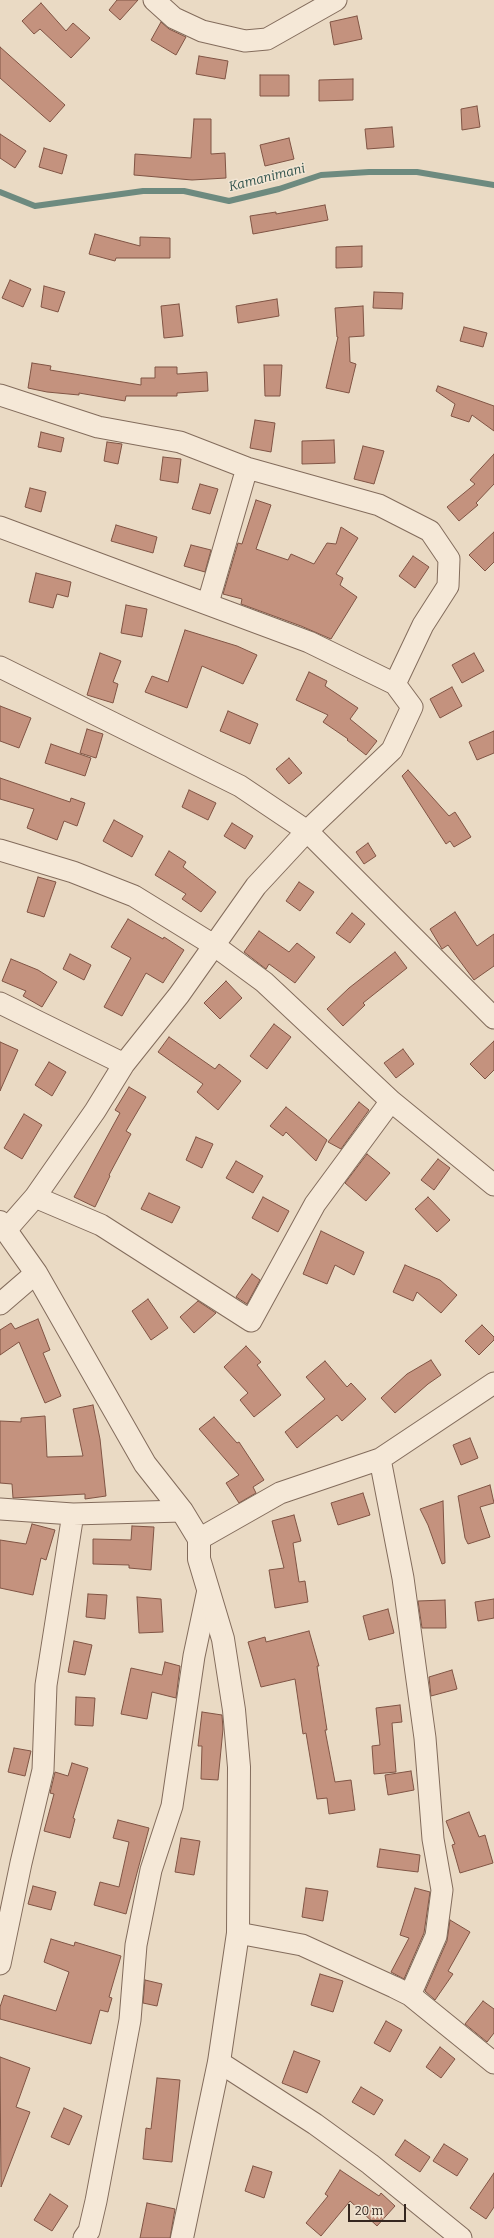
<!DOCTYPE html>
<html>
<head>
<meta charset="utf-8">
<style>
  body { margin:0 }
  #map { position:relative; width:494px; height:2238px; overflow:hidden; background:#eadac4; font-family:Bitter,serif }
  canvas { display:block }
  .scale { position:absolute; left:348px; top:2204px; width:58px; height:18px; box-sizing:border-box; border:2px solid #34261f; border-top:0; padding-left:5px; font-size:12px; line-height:14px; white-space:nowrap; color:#34261f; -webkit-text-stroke:3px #f2e5d3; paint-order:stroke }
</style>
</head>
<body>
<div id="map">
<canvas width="494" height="2238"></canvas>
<div class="scale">20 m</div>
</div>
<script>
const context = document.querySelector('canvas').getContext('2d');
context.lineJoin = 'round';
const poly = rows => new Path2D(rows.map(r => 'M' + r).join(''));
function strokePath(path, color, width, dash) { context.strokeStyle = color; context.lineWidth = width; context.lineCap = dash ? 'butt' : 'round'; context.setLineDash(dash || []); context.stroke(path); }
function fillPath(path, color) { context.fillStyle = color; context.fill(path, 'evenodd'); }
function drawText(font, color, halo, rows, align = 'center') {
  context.font = font + ' Bitter,serif'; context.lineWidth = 3; context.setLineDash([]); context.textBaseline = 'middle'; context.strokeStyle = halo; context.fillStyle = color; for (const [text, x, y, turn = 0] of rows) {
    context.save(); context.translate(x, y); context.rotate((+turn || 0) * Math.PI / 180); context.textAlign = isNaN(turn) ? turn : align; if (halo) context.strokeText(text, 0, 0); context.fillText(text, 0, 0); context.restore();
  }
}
const stream = poly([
  [0,192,35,206,143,191,184,191,229,201,279,189,321,175,369,172,417,172,494,185]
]);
const building = poly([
  [117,0,138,0,120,20,109,10,117,0],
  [41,3,66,31,73,23,90,38,71,58,40,29,34,34,22,21,41,3],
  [357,16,362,39,334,45,330,22,357,16],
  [161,22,169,29,186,37,176,55,151,40,161,22],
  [0,47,65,105,50,122,0,78,0,47],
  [199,56,228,61,225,79,196,74,199,56],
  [260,75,289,75,289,96,260,96,260,75],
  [353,79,353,100,319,101,319,80,353,79],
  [477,106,480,127,462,130,461,109,477,106],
  [194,119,211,119,211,154,225,153,226,178,192,180,134,175,135,154,191,158,194,119],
  [392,127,394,147,367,149,365,129,392,127],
  [0,134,26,151,15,168,0,158,0,134],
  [289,138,294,159,265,166,260,145,289,138],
  [44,148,67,155,62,174,39,167,44,148],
  [325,205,328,220,253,234,250,216,276,212,276,214,325,205],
  [95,234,140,246,140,237,170,238,170,258,116,258,115,261,89,254,95,234],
  [362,246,362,267,336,268,336,247,362,246],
  [10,280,31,289,23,307,2,298,10,280],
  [44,286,65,292,58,312,41,307,44,286],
  [374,292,403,293,402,309,373,308,374,292],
  [277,299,279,316,238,323,236,306,277,299],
  [179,304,183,336,164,338,161,306,179,304],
  [363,306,364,336,349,337,350,362,356,364,349,393,326,388,338,337,337,337,335,308,363,306],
  [464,327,487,333,483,347,460,341,464,327],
  [32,363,51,366,50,370,141,385,141,378,155,378,155,367,177,367,177,374,207,372,208,391,177,393,177,396,126,396,125,401,79,393,79,395,47,392,28,388,32,363],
  [264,365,282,365,280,396,265,396,264,365],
  [438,386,494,406,494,431,472,415,469,422,451,416,455,404,436,391,438,386],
  [255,420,275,423,271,452,250,448,255,420],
  [41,432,64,438,61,452,38,447,41,432],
  [334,440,335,463,302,464,302,441,334,440],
  [107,442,122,444,118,464,104,461,107,442],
  [363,446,384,451,374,484,354,479,363,446],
  [494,454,494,484,476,503,478,505,459,521,447,507,475,484,470,480,494,454],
  [163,457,181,459,178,483,160,480,163,457],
  [200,484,218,489,210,514,192,509,200,484],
  [30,488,46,492,41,512,25,507,30,488],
  [256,500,271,505,256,549,288,560,291,554,314,564,327,543,336,544,341,527,358,538,336,574,343,578,340,585,357,597,331,639,301,626,241,604,242,599,223,594,238,543,242,544,256,500],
  [116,525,157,537,153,553,111,541,116,525],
  [494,532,494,562,485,571,469,555,494,532],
  [191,545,211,550,205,572,184,566,191,545],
  [413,556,429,567,415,588,399,576,413,556],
  [36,573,71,582,68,597,57,594,53,608,29,602,36,573],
  [126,605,147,609,142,637,121,633,126,605],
  [185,630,237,646,257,655,243,684,202,666,187,708,145,692,152,676,168,682,185,630],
  [100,653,121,661,113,682,118,684,113,703,87,695,100,653],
  [474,653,484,671,462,683,452,665,474,653],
  [309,672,327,681,325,686,358,708,350,719,377,741,366,755,347,740,348,739,323,722,328,715,296,700,309,672],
  [452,687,462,706,440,718,430,699,452,687],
  [0,706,31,718,19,748,0,741,0,706],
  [228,711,258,724,250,744,220,731,228,711],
  [87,729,103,734,96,758,80,753,87,729],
  [494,731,494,753,477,760,469,742,494,731],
  [51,744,91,758,85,776,45,763,51,744],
  [289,758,302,773,289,784,276,769,289,758],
  [408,770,449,816,455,812,471,837,454,847,450,841,446,844,402,776,408,770],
  [0,778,70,802,71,798,85,803,77,826,64,821,57,840,27,828,34,809,0,799,0,778],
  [189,790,216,803,208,820,182,807,189,790],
  [114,820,143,836,132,857,103,841,114,820],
  [232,823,253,836,245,849,224,836,232,823],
  [368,843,376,856,364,864,356,852,368,843],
  [169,851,186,862,183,867,216,892,201,912,182,899,186,894,155,875,169,851],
  [38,877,56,882,44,917,27,912,38,877],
  [299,882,314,892,300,911,286,901,299,882],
  [455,912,477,946,494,934,494,966,474,980,448,945,442,949,430,929,455,912],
  [352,913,365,924,350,943,336,933,352,913],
  [128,919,163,939,164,937,184,950,163,983,146,973,122,1016,104,1007,131,958,111,947,128,919],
  [259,931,289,952,297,943,315,957,295,983,269,964,266,969,244,952,259,931],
  [395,952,407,968,363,1003,365,1005,343,1026,327,1009,349,988,395,952],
  [70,954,91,965,84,980,63,969,70,954],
  [11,959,38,970,57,982,42,1007,23,996,26,991,2,981,11,959],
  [226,981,242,998,220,1019,204,1003,226,981],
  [274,1024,291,1037,267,1069,250,1056,274,1024],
  [169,1037,215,1069,219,1064,241,1081,218,1110,197,1092,203,1084,158,1052,169,1037],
  [494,1041,494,1070,485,1079,470,1064,494,1041],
  [0,1042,18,1050,0,1091,0,1042],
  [403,1049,414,1064,396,1078,384,1063,403,1049],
  [49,1062,66,1072,52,1096,35,1085,49,1062],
  [129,1087,146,1097,126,1131,131,1134,109,1175,110,1176,95,1207,74,1197,120,1113,115,1110,129,1087],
  [359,1102,369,1110,341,1149,328,1142,359,1102],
  [286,1107,327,1140,316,1161,286,1132,283,1136,270,1126,286,1107],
  [24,1114,42,1125,22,1159,4,1148,24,1114],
  [196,1137,213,1144,202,1168,186,1160,196,1137],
  [367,1154,390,1173,366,1201,345,1183,367,1154],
  [438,1159,450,1168,434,1190,421,1180,438,1159],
  [236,1161,263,1176,253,1193,226,1178,236,1161],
  [149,1193,180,1207,172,1223,141,1209,149,1193],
  [263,1197,289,1211,278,1232,252,1218,263,1197],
  [428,1197,450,1220,437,1232,415,1209,428,1197],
  [321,1231,364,1252,354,1275,335,1265,327,1284,303,1274,321,1231],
  [405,1265,440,1280,457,1295,441,1313,417,1292,413,1301,393,1292,405,1265],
  [252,1274,260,1280,247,1304,236,1297,252,1274],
  [148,1299,168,1328,151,1340,132,1311,148,1299],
  [198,1301,216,1313,194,1333,180,1317,198,1301],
  [38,1319,50,1350,43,1353,61,1396,45,1403,19,1342,0,1355,0,1330,11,1323,15,1329,38,1319],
  [482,1325,494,1337,494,1340,479,1355,465,1341,482,1325],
  [246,1346,261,1362,257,1365,281,1395,254,1417,240,1400,248,1393,224,1367,246,1346],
  [431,1360,441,1375,428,1384,395,1413,381,1398,407,1374,431,1360],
  [325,1361,347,1387,351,1383,366,1399,342,1421,337,1415,297,1448,285,1432,325,1399,306,1377,325,1361],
  [93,1405,100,1439,106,1496,85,1499,85,1494,13,1498,12,1484,0,1483,0,1421,21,1422,21,1418,45,1416,47,1457,83,1456,73,1409,93,1405],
  [214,1417,237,1443,239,1442,264,1480,253,1487,256,1493,239,1503,226,1483,239,1475,199,1429,214,1417],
  [470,1438,478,1458,461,1465,453,1445,470,1438],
  [490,1485,494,1503,480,1507,490,1537,468,1544,465,1538,458,1496,490,1485],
  [363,1493,370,1515,338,1525,331,1503,363,1493],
  [443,1501,445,1563,442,1564,428,1525,420,1509,443,1501],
  [294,1515,301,1541,293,1543,299,1582,305,1581,308,1602,275,1608,269,1570,284,1568,272,1521,294,1515],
  [32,1524,55,1530,46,1560,41,1558,33,1595,0,1588,0,1540,26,1544,32,1524],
  [132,1526,154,1527,151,1570,129,1568,129,1565,93,1564,93,1539,131,1540,132,1526],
  [88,1594,107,1595,105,1619,86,1617,88,1594],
  [137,1597,161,1599,163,1632,139,1633,137,1597],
  [494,1599,494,1618,478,1621,475,1602,494,1599],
  [445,1600,446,1628,422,1628,418,1601,445,1600],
  [388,1609,394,1633,369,1640,363,1616,388,1609],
  [309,1631,319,1666,317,1666,327,1730,325,1730,335,1782,351,1780,355,1810,329,1814,327,1798,317,1799,306,1733,303,1734,295,1679,261,1687,248,1642,265,1637,266,1642,309,1631],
  [74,1641,92,1645,85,1675,68,1672,74,1641],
  [165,1662,180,1666,176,1698,152,1692,147,1719,121,1714,131,1668,162,1675,165,1662],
  [452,1670,457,1689,431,1696,429,1677,452,1670],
  [76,1697,95,1698,93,1726,75,1725,76,1697],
  [400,1705,402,1722,392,1723,396,1772,374,1774,372,1746,380,1745,376,1708,400,1705],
  [202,1712,222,1715,223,1729,218,1780,201,1779,202,1746,198,1746,202,1712],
  [14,1748,31,1751,25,1776,8,1772,14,1748],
  [72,1763,88,1768,73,1818,75,1819,70,1838,44,1831,54,1794,50,1793,55,1772,68,1776,72,1763],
  [411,1771,414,1790,388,1795,385,1775,411,1771],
  [469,1812,479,1837,485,1835,493,1863,460,1873,452,1845,455,1844,446,1821,469,1812],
  [118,1820,149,1828,126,1914,94,1905,100,1882,119,1887,129,1842,113,1838,118,1820],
  [181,1838,200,1841,194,1875,175,1872,181,1838],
  [380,1849,420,1855,418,1872,377,1867,380,1849],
  [33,1886,56,1892,51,1910,28,1904,33,1886],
  [306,1888,328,1891,323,1921,302,1917,306,1888],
  [415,1888,430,1892,424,1933,404,1979,391,1972,409,1938,400,1935,415,1888],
  [450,1920,470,1932,448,1971,453,1974,435,2000,425,1991,447,1941,450,1920],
  [51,1939,74,1946,75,1942,121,1956,109,1997,112,1998,108,2012,100,2010,91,2044,0,2019,0,2007,4,1995,56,2011,69,1972,44,1962,51,1939],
  [320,1974,343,1981,333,2012,311,2005,320,1974],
  [145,1980,162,1984,157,2006,143,2003,145,1980],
  [483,2001,494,2009,494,2033,487,2042,465,2024,483,2001],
  [386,2021,402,2030,390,2052,374,2043,386,2021],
  [440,2047,455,2059,441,2078,426,2067,440,2047],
  [294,2051,320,2061,307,2093,282,2083,294,2051],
  [0,2057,30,2068,16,2107,30,2112,1,2187,0,2057],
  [157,2078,180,2080,172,2162,143,2159,146,2128,151,2129,157,2078],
  [361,2087,383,2100,374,2115,352,2102,361,2087],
  [64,2108,82,2116,69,2145,51,2137,64,2108],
  [405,2140,430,2157,420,2172,395,2155,405,2140],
  [444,2144,468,2159,457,2176,433,2161,444,2144],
  [253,2166,272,2172,264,2198,245,2191,253,2166],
  [340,2170,379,2196,381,2193,395,2206,377,2226,350,2201,321,2236,306,2223,328,2196,325,2194,340,2170],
  [494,2173,494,2207,486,2219,470,2208,494,2173],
  [50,2194,68,2206,52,2231,34,2220,50,2194],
  [147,2203,175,2209,170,2238,140,2238,147,2203]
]);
const minor = poly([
  [154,0,174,18,202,31,245,41,267,39,336,0],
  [0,395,98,427,180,442,247,468,379,505,430,531,449,559,448,586,423,625,395,684],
  [0,527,309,642,395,684,412,707,392,750,307,831,256,886,179,995,124,1064,95,1111,35,1197,7,1229],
  [208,603,247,468],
  [0,667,240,786,307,831,494,1018],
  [0,850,73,872,134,896,215,946,264,982,391,1101,494,1185],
  [0,1003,124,1064],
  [35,1197,101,1225,251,1321,315,1204,391,1101],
  [0,1304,36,1273],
  [380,1459,403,1578,425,1738,433,1839,442,1890,436,1936,410,1995],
  [0,1509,73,1514,182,1511],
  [199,1539,280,1493,380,1459,494,1383],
  [238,1933,302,1945,394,1987,410,1995,494,2063],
  [0,1964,21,1863,43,1770,46,1685,73,1514],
  [219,2062,315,2124,370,2164,461,2238],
  [84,2238,89,2231,96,2201,130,2020,136,1945,151,1870,172,1806,194,1656,208,1590]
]);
const tertiary = poly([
  [0,1222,36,1273,145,1464,182,1511,199,1539,199,1559,223,1639,234,1710,239,1767,238,1933,219,2062,182,2238]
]);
const waterNames = [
  ["Kamanimani",267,178,-14]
];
strokePath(stream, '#6d8a7f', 6);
fillPath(building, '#c4927e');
strokePath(building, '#805444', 1);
strokePath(minor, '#836c5c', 23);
strokePath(tertiary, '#836c5c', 24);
strokePath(minor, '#f5e8d7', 21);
strokePath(tertiary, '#f5e8d7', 22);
drawText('italic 13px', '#30524c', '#f2e5d3', waterNames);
</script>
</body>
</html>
